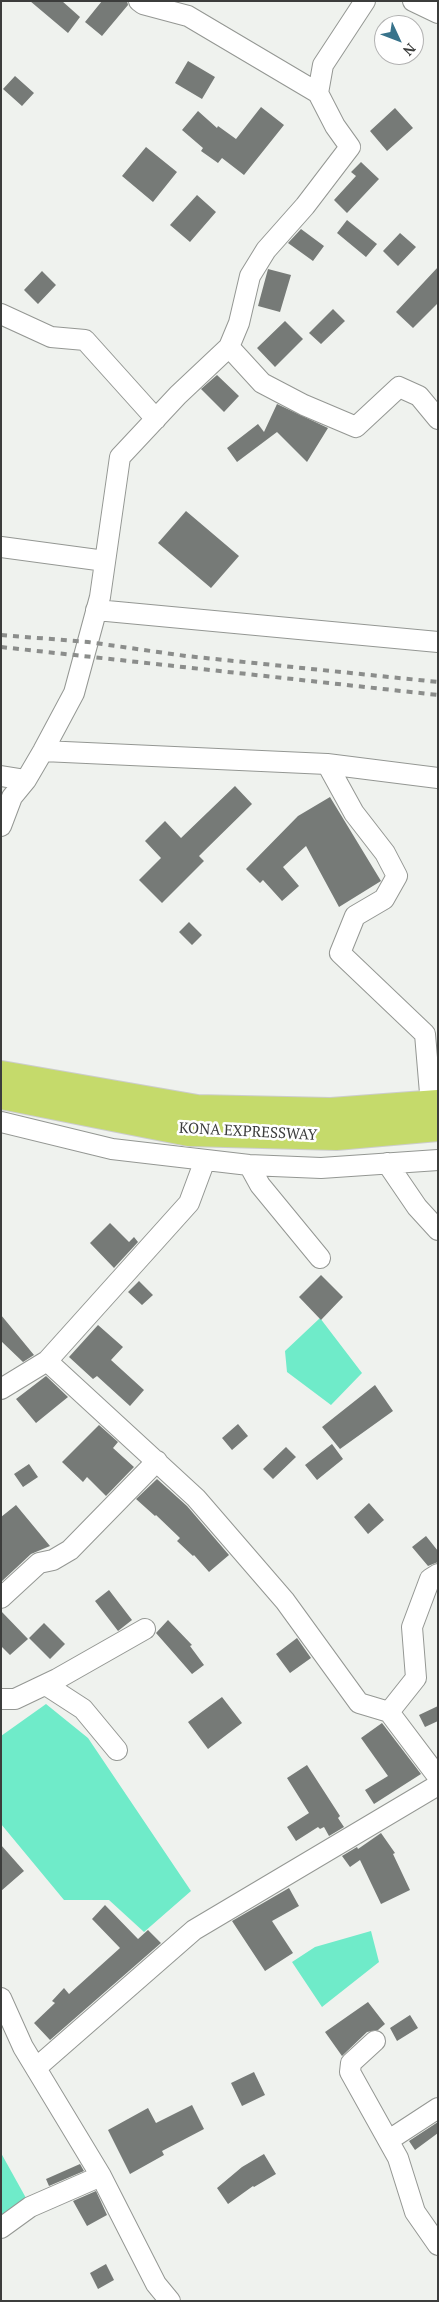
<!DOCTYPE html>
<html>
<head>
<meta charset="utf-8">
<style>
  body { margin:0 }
  #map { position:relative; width:439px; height:2302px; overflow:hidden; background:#eff2ee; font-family:"PT Serif",serif }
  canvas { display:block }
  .frame { position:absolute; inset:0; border:2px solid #3c3d3c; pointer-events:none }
  .north { position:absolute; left:374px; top:15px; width:50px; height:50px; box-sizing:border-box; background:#fff; border:1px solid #b1b1b1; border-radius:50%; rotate:133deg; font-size:14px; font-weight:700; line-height:20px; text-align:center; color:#3c3d3c }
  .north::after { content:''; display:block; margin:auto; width:18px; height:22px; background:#38738b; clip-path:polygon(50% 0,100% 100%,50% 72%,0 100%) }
</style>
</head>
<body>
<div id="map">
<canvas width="439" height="2302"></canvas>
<div class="frame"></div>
<div class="north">N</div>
</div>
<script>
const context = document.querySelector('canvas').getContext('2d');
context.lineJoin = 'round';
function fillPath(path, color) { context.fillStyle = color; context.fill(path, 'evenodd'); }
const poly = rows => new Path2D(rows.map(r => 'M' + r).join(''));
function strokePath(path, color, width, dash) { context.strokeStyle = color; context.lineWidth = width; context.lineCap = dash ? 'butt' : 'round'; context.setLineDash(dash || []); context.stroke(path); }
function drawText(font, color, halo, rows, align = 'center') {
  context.font = font + ' "PT Serif",serif'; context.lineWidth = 5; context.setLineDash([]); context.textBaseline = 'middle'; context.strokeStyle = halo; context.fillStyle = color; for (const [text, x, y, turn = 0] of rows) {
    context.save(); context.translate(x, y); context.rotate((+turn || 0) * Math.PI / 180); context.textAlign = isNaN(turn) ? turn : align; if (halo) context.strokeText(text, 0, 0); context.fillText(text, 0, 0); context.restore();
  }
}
const water = poly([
  [320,1318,362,1373,331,1405,287,1372,285,1351],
  [46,1704,88,1738,191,1891,144,1932,109,1900,64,1900,1,1824,1,1736],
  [371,1931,379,1962,322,2007,292,1962,315,1947],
  [1,2153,26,2198,1,2217]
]);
const building = poly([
  [30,1,62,1,80,17,68,33],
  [102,1,127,1,128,5,102,36,85,22],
  [188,61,215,77,202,99,175,83],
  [15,76,34,93,22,106,3,89],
  [261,107,284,125,244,175,222,158,218,163,201,151,203,148,182,130,198,111,217,128,218,126,236,139],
  [395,108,413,128,387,151,370,131],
  [146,147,177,172,153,202,122,176],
  [361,162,379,179,347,213,334,200,356,176,351,172],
  [197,195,216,212,190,242,170,225],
  [347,220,377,244,366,257,337,233],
  [301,229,324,246,313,261,288,243],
  [400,233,416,247,398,266,383,251],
  [438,267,438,303,413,328,396,312],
  [268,269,291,275,280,312,258,306],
  [42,271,56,285,38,304,24,290],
  [333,309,345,321,321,344,309,333],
  [285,321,303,339,275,367,257,348],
  [217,375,239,396,224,412,201,389],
  [277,404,328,428,307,462,277,432,237,462,227,448,258,424,264,432],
  [186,511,239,556,211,588,158,543],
  [235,786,252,804,199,856,204,861,162,903,139,880,161,858,145,841,165,821,181,838],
  [330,797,381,881,339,907,306,846,283,867,299,886,282,901,263,880,260,883,246,869,298,816],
  [189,922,202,935,192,945,179,932],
  [110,1223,129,1242,134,1237,138,1242,114,1268,90,1243],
  [321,1275,343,1297,321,1320,299,1297],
  [139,1281,153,1295,142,1305,128,1292],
  [1,1315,34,1355,23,1362,1,1341],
  [98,1325,123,1347,111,1360,144,1390,130,1406,97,1376,93,1379,69,1357],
  [46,1376,68,1397,36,1423,16,1399],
  [375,1385,393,1411,340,1449,322,1427],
  [238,1424,248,1436,232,1450,222,1438],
  [99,1425,118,1442,113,1448,134,1467,106,1496,87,1477,83,1482,62,1462],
  [332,1444,343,1459,317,1480,305,1465],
  [286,1447,296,1457,273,1479,263,1469],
  [29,1464,38,1477,23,1487,14,1474],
  [157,1479,187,1506,229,1555,209,1572,194,1555,193,1556,177,1541,180,1538,156,1515,155,1516,136,1499],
  [369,1503,384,1520,368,1534,354,1517],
  [16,1505,50,1546,31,1554,1,1582,1,1517],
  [426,1536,438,1551,438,1562,428,1566,412,1547],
  [109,1590,132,1620,118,1631,95,1601],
  [1,1611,28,1639,10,1655,1,1646],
  [168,1620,192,1645,190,1646,204,1665,192,1674,156,1633],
  [44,1623,65,1644,50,1659,29,1638],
  [297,1638,311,1658,290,1673,276,1654],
  [222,1697,242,1723,208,1749,188,1722],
  [438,1706,438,1721,425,1727,419,1715],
  [382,1723,421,1774,374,1804,365,1790,388,1776,361,1738],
  [307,1765,340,1816,338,1818,344,1827,329,1836,324,1827,320,1829,318,1827,296,1841,287,1827,309,1813,287,1778],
  [381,1833,395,1853,393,1854,410,1890,381,1904,360,1860,350,1867,342,1856,357,1847,358,1849],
  [1,1845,24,1871,1,1891],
  [289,1888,299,1906,272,1921,293,1953,265,1971,232,1921],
  [105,1905,138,1939,148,1930,161,1943,50,2040,34,2023,55,2003,52,2001,64,1988,69,1994,120,1948,92,1919],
  [368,2002,385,2024,378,2030,367,2032,342,2056,325,2032],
  [410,2015,418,2028,397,2041,390,2028],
  [254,2072,265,2095,242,2106,231,2083],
  [192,2105,204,2129,162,2151,164,2155,130,2174,108,2130,148,2108,156,2123],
  [438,2122,438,2133,415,2150,409,2141],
  [264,2154,276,2174,254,2187,253,2186,228,2204,217,2188,242,2167],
  [80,2164,84,2171,49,2186,46,2179],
  [96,2191,107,2215,87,2226,73,2201],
  [106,2264,114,2280,98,2289,90,2273]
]);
const street = poly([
  [139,1,143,4,188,16,318,93],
  [413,1,438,13],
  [1,314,51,337,85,340,156,419],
  [229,347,262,383,304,405,356,427,399,387,419,396,438,419],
  [1,547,105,561],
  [96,610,438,642],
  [43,751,327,764,438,778],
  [327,764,354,813,385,853,397,876,384,899,355,916,340,953,425,1034,431,1105],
  [1,776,26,780],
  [1,826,12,797,26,780,43,751,74,693,100,597,120,457,178,395,229,347,239,323,250,276,266,250,305,206,350,147,335,126,318,93,323,65,365,1],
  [1,1122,112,1149,249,1165,321,1168,438,1160],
  [387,1163,417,1207,438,1230],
  [249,1165,260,1185,320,1258],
  [47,1361,196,1498,285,1601,359,1703,389,1712,438,1777],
  [1,1389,47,1361,189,1203,205,1160],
  [1,1598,39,1563,53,1560,70,1550,157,1461],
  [46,1685,83,1709,117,1750],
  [1,1699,15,1699,57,1679,145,1629],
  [389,1712,416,1678,412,1627,430,1579,438,1574],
  [1,1998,23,2047,101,2176,156,2284,170,2301],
  [375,2041,351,2063,350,2072,398,2158,415,2212,438,2245],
  [36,2068,194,1930,438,1785],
  [389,2140,438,2108],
  [1,2228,30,2207,101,2176]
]);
const highway = poly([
  [1,1075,197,1109,331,1112,438,1104],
  [1,1095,189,1132,336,1136,438,1127]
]);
const rail = poly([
  [1,635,88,642,186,656,438,682],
  [1,647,438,695]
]);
const streetNames = [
  ["KONA EXPRESSWAY",248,1132,3]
];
fillPath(water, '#6febc9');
fillPath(building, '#767a77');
strokePath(street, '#949793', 22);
strokePath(highway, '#cccdcc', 30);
strokePath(street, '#fff', 20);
strokePath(highway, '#c5da6b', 28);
strokePath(rail, '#8b8d8b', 4, [6, 6]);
drawText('15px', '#3c3d3c', '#fff', streetNames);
</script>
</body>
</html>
